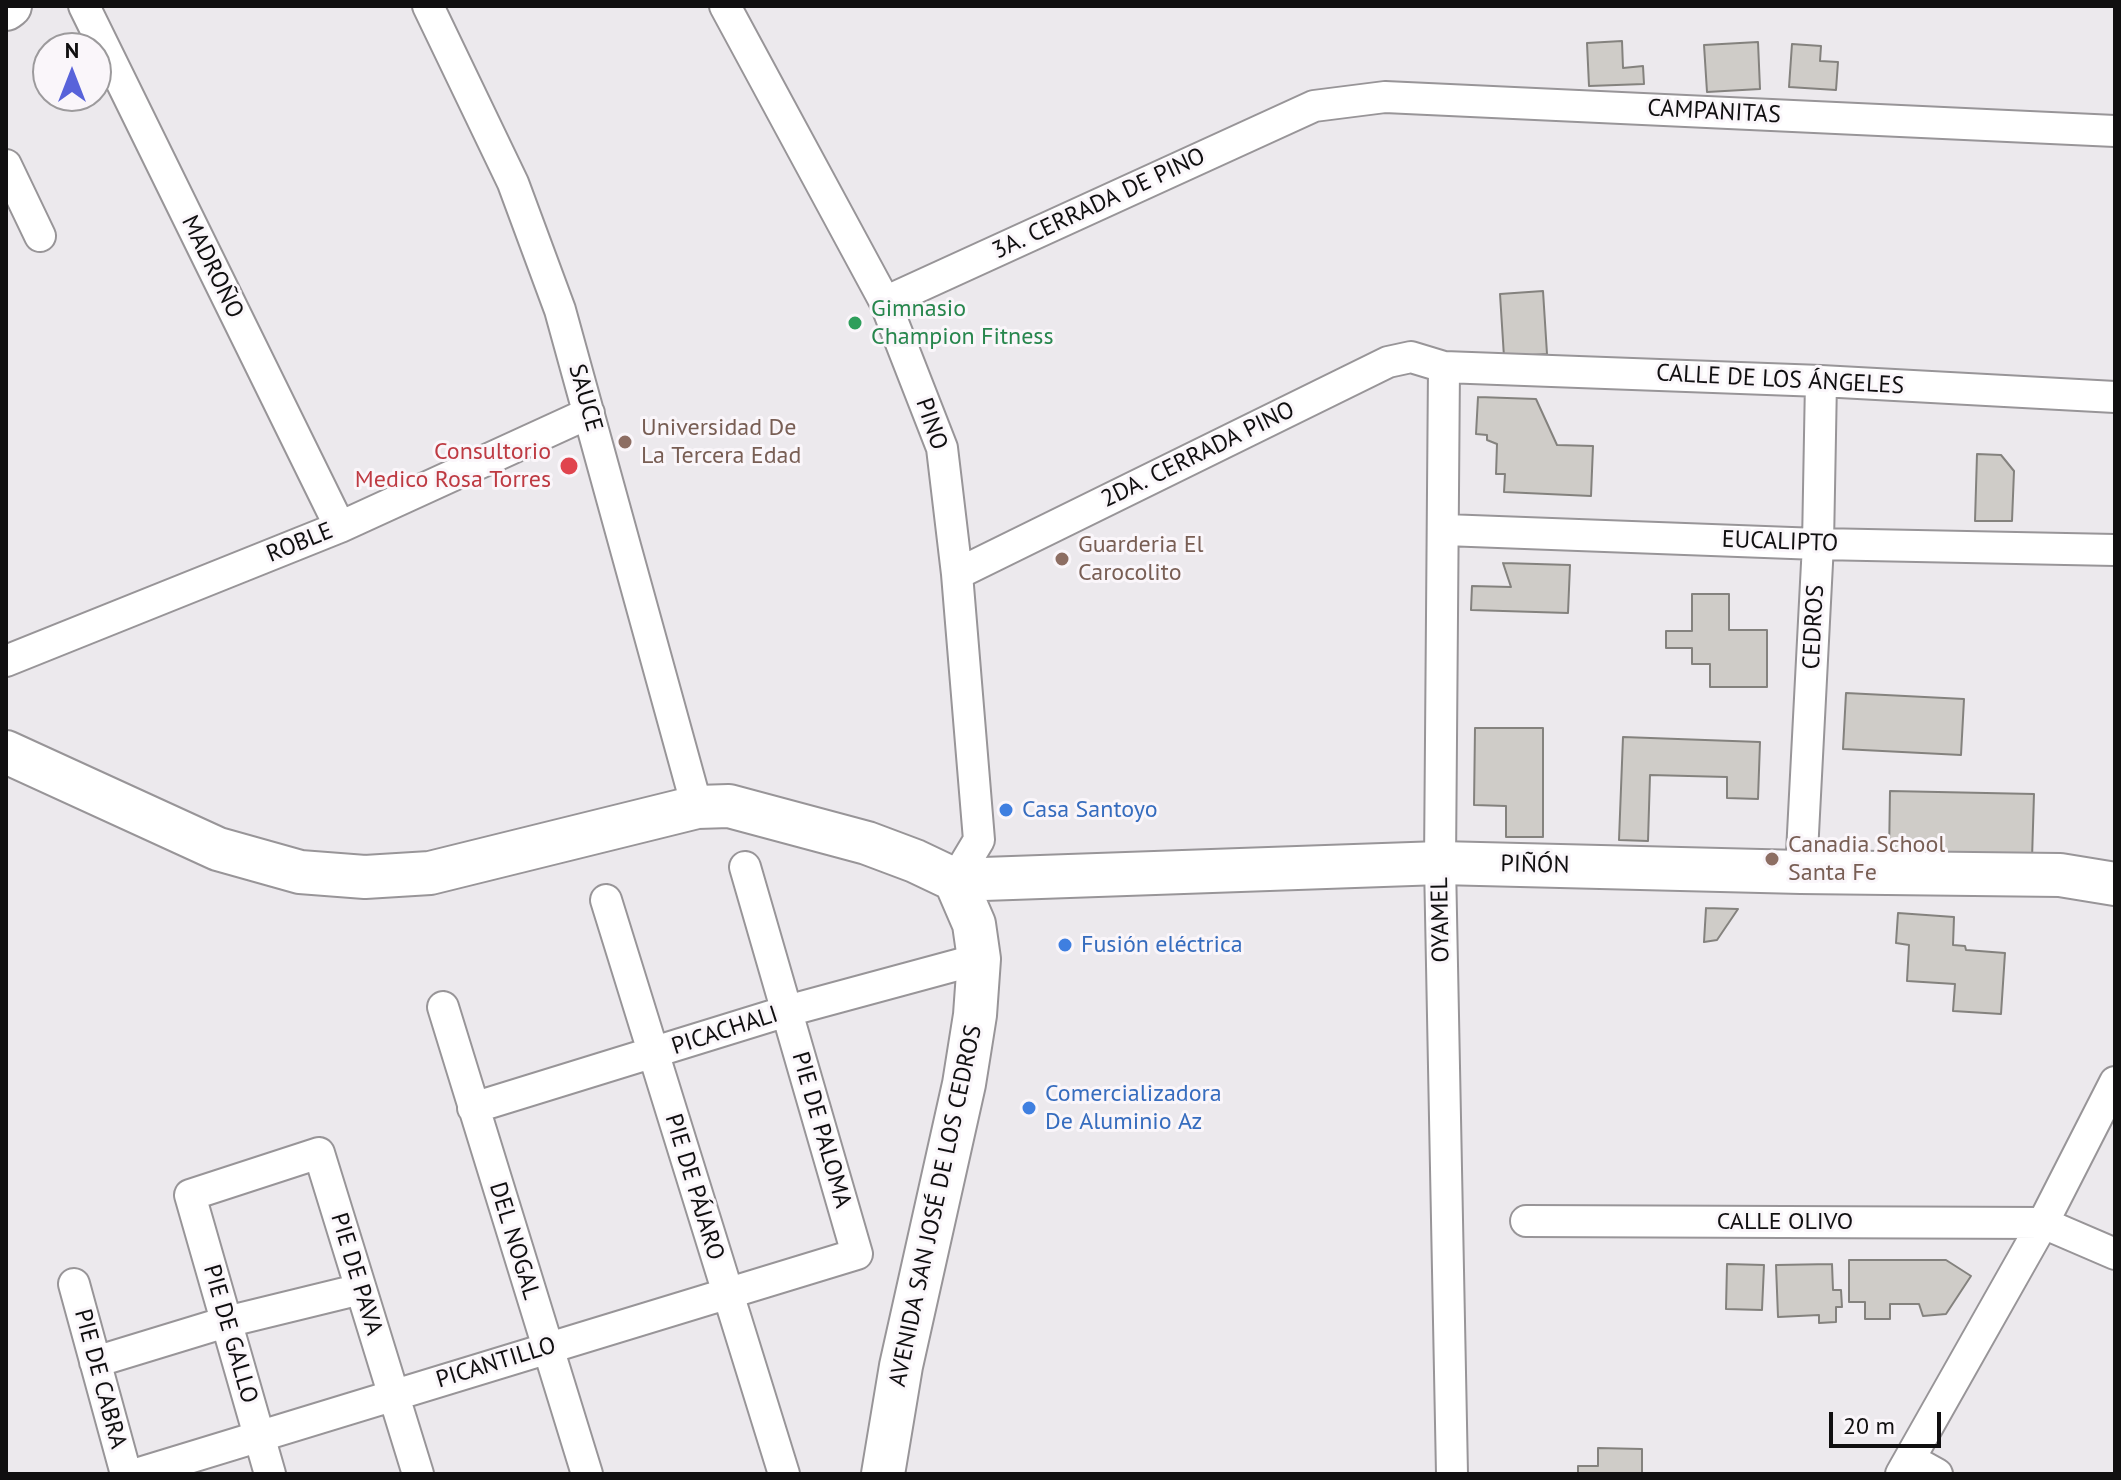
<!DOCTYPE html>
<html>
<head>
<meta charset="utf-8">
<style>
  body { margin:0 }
  #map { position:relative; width:2121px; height:1480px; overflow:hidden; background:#ece9ed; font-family:"PT Sans",sans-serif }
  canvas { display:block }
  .frame { position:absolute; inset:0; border:8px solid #100f10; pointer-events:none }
  .north { position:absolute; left:32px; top:32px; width:80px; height:80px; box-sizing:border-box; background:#faf6fa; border:2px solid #9c9a9c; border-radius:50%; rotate:0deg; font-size:22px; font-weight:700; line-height:32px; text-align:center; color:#100f10 }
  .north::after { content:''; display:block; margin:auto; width:28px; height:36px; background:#5863da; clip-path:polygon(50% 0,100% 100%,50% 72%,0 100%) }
  .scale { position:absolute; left:1829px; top:1412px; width:112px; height:36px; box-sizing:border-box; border:4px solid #100f10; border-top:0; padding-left:10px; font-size:24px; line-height:28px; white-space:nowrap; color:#100f10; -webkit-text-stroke:6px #faf6fa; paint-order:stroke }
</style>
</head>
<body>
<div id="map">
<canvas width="2121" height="1480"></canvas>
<div class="frame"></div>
<div class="north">N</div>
<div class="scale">20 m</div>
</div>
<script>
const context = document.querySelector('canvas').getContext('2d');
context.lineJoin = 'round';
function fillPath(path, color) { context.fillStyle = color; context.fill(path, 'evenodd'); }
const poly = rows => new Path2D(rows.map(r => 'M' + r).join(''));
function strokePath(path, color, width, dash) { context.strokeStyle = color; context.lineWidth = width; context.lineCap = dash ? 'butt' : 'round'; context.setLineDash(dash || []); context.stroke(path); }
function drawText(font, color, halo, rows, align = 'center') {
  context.font = font + ' "PT Sans",sans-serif'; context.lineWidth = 6; context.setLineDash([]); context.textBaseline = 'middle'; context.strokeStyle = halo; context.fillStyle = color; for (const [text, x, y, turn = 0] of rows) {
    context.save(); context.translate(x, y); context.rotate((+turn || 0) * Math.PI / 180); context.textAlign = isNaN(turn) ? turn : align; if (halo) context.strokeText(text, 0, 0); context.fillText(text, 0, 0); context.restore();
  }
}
const building = poly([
  [1622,41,1623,68,1643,66,1644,84,1589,86,1587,43,1622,41],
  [1758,42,1760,89,1707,92,1704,45,1758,42],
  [1792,44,1821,46,1820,61,1838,62,1836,90,1789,87,1792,44],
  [1543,291,1547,354,1504,357,1500,294,1543,291],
  [1478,397,1536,399,1557,445,1593,446,1591,496,1504,492,1505,474,1496,474,1497,444,1487,440,1487,435,1476,434,1478,397],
  [1977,454,2001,455,2014,471,2012,521,1975,521,1977,454],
  [1503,563,1570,565,1568,613,1471,610,1472,586,1511,587,1503,563],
  [1692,594,1729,594,1729,630,1767,630,1767,687,1710,687,1710,664,1692,664,1692,648,1666,648,1666,631,1692,631,1692,594],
  [1846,693,1964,699,1961,755,1843,749,1846,693],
  [1475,728,1543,728,1543,837,1506,837,1506,806,1474,805,1475,728],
  [1623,737,1760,742,1758,799,1727,798,1727,777,1650,775,1648,841,1619,840,1623,737],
  [1890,791,2034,794,2032,859,1889,856,1890,791],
  [1706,908,1738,909,1717,940,1704,942,1706,908],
  [1898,913,1954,917,1953,945,1965,946,1966,950,2005,953,2001,1014,1953,1011,1955,984,1907,981,1909,945,1896,943,1898,913],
  [1849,1260,1946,1260,1971,1276,1946,1314,1923,1316,1919,1304,1890,1304,1890,1319,1865,1319,1865,1302,1849,1302,1849,1260],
  [1727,1264,1764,1265,1762,1310,1726,1309,1727,1264],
  [1832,1264,1833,1290,1841,1290,1842,1307,1836,1307,1836,1322,1819,1323,1819,1315,1778,1317,1776,1265,1832,1264],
  [1598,1448,1642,1449,1642,1474,1578,1474,1578,1466,1598,1466,1598,1448]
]);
const street = poly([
  [84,6,340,527],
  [428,6,513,183,560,310,697,807],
  [725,6,885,302,942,448,957,574,979,840,955,880],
  [6,165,40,236],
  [885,302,1314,106,1385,97,2115,131],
  [1444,367,1440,863,1452,1474],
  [1445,530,1818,544,2115,550],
  [957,574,1388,362,1411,357,1444,367,1821,381,2115,397],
  [6,661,340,527,589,413],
  [1801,872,1818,544,1821,381],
  [606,900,784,1474],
  [443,1007,587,1474],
  [473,1108,787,1011,979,959],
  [1526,1221,2043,1223,2115,1254],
  [74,1284,126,1474],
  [95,1362,226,1322,361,1289],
  [1910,1459,1937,1474],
  [136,1474,857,1254,745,867],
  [270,1474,190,1195,319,1153,418,1474],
  [1901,1474,2043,1223,2115,1082]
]);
const secondary = poly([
  [6,9,10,6],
  [6,752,218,849,300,872,365,877,430,873,697,807,729,806,867,843,915,861,955,880,974,924,979,959,975,1015,964,1084,901,1366,883,1474],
  [955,880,1440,863,1801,872,2060,875,2115,884]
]);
const markers = [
  [855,323,8,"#2e9e5b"],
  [625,442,8,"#8d6e63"],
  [569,466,10,"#e0444e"],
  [1062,559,8,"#8d6e63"],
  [1006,810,8,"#3f7fe0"],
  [1772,859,8,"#8d6e63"],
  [1065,945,8,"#3f7fe0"],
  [1029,1108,8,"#3f7fe0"]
];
const streetNames = [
  ["CAMPANITAS",1714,112,3],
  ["3A. CERRADA DE PINO",1099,204,-25],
  ["MADROÑO",212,267,64],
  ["CALLE DE LOS ÁNGELES",1780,380,3],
  ["SAUCE",585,398,74],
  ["PINO",931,424,71],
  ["2DA. CERRADA PINO",1198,455,-26],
  ["EUCALIPTO",1780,542,2],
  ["ROBLE",300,543,-22],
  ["CEDROS",1814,627,-87],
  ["PIÑÓN",1535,865,1],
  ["OYAMEL",1441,920,-91],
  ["PICACHALI",725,1031,-18],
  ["PIE DE PALOMA",821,1130,74],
  ["PIE DE PÁJARO",694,1187,73],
  ["AVENIDA SAN JOSÉ DE LOS CEDROS",936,1206,-78],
  ["CALLE OLIVO",1785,1222],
  ["DEL NOGAL",514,1241,73],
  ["PIE DE PAVA",356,1274,73],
  ["PIE DE GALLO",230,1334,74],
  ["PICANTILLO",496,1363,-17],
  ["PIE DE CABRA",100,1379,75]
];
const leisureNames = [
  ["Gimnasio",871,309],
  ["Champion Fitness",871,337]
];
const educationNames = [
  ["Universidad De",641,428],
  ["La Tercera Edad",641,456],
  ["Guarderia El",1078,545],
  ["Carocolito",1078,573],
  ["Canadia School",1788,845],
  ["Santa Fe",1788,873]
];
const healthNames = [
  ["Consultorio",551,452],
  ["Medico Rosa Torres",551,480]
];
const shopNames = [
  ["Casa Santoyo",1022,810],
  ["Fusión eléctrica",1081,945],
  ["Comercializadora",1045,1094],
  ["De Aluminio Az",1045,1122]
];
fillPath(building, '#cfccc8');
strokePath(building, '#84827e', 2);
strokePath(street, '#989598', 34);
strokePath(secondary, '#989598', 46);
strokePath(street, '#fff', 30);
strokePath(secondary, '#fff', 42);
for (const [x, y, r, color] of markers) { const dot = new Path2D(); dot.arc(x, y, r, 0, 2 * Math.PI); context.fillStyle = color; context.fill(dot); strokePath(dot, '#faf6fa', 3); }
drawText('24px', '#100f10', '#faf6fa', streetNames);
drawText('24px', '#27864d', '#faf6fa', leisureNames, 'left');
drawText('24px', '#785e54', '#faf6fa', educationNames, 'left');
drawText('24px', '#be3a42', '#faf6fa', healthNames, 'right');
drawText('24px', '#366cbe', '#faf6fa', shopNames, 'left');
</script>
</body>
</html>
